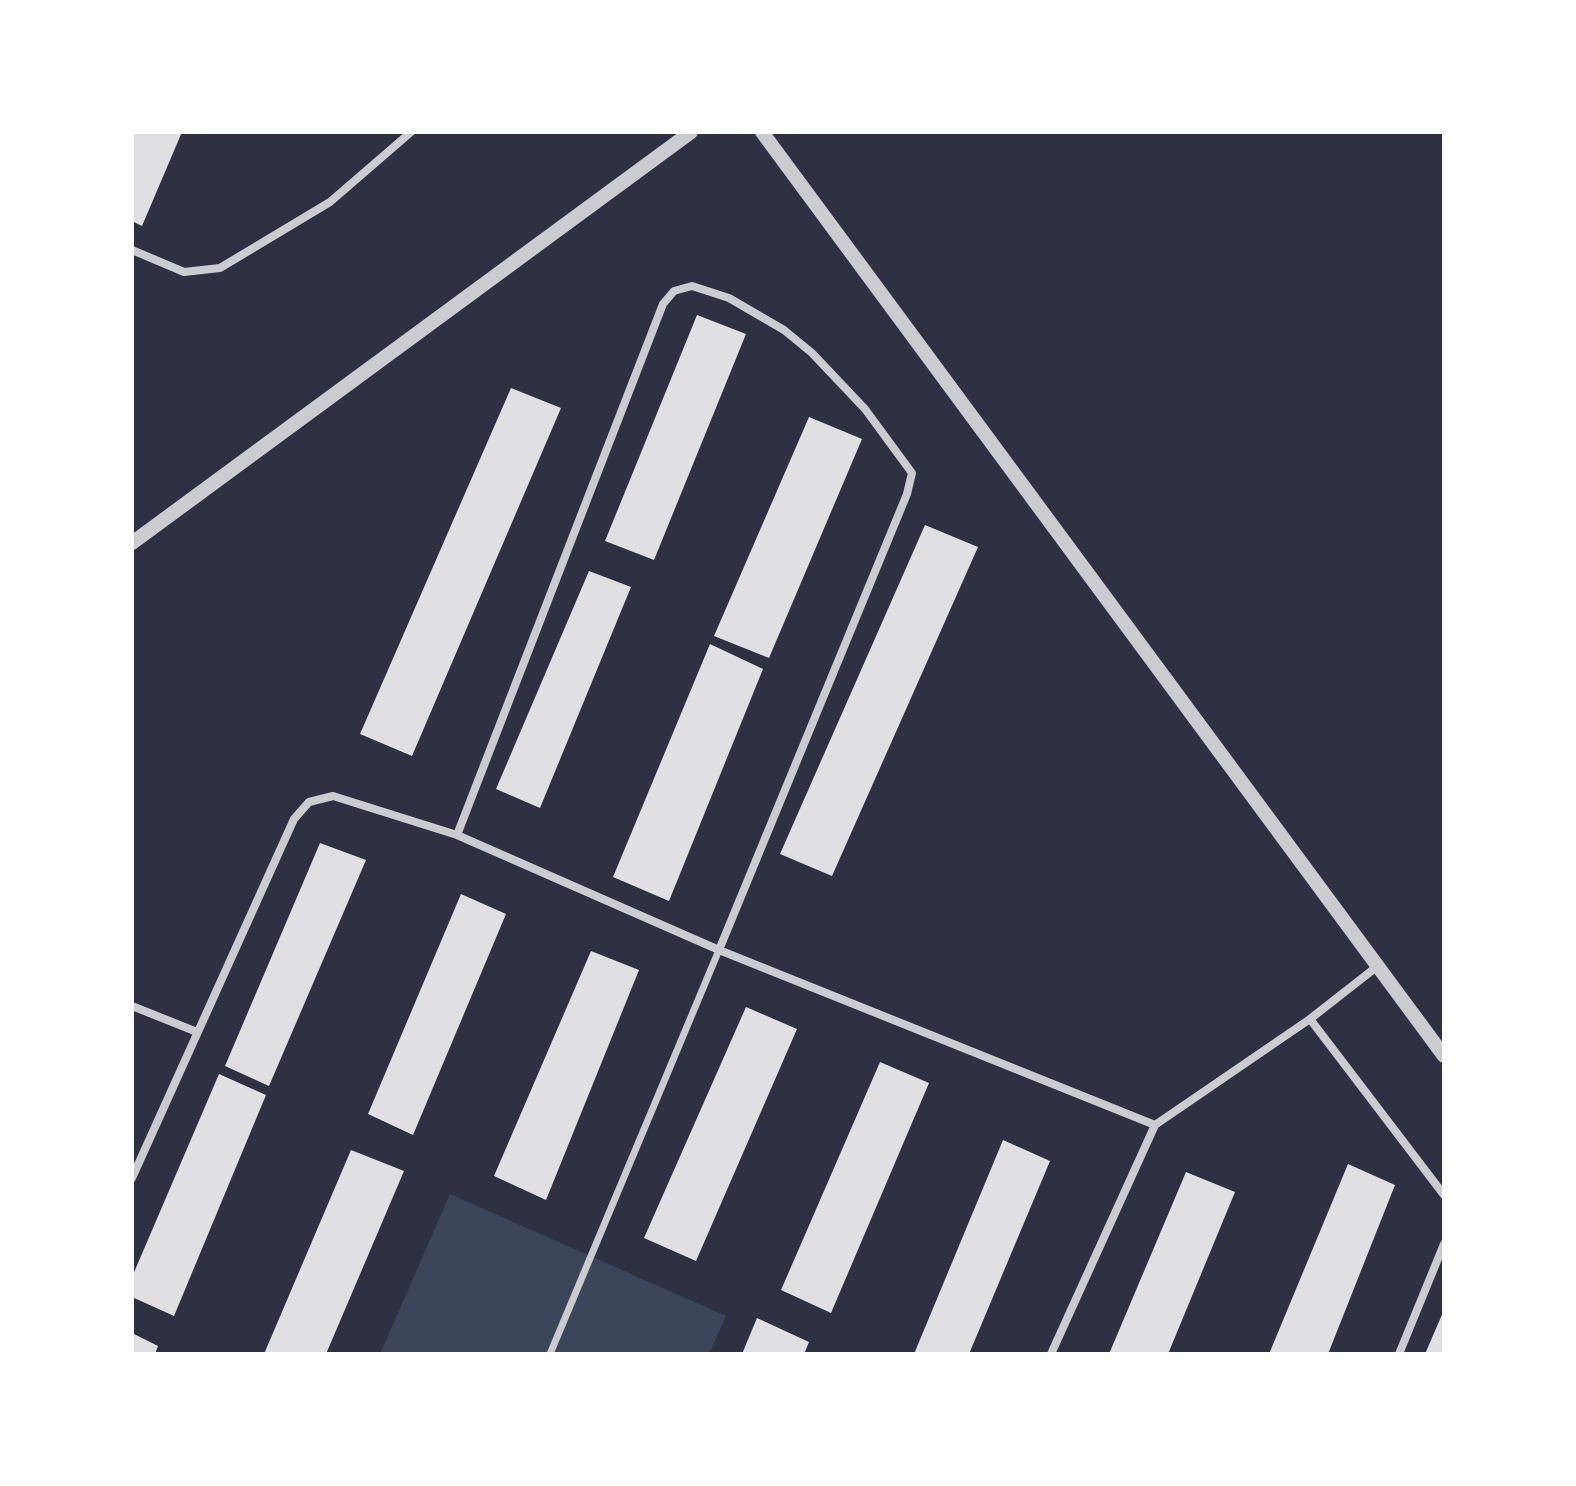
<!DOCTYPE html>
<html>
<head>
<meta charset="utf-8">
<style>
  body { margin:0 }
  #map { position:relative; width:1576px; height:1486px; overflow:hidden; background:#2d3142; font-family:"Libre Baskerville",serif }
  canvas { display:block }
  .frame { position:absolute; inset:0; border:134px solid #fff; pointer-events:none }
</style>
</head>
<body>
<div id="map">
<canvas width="1576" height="1486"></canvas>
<div class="frame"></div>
</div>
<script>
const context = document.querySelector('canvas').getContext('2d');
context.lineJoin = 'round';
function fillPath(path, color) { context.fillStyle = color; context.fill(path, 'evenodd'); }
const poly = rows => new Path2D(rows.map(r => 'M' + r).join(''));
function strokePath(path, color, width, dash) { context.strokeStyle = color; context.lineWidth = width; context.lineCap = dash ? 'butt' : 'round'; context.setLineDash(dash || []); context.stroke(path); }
const green = poly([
  [450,1194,726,1316,709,1354,380,1354]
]);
const building = poly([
  [132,132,182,132,142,226,132,221],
  [697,315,746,334,654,560,605,541],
  [511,388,561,408,412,756,360,734],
  [809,417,862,439,769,658,714,636],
  [925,525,978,547,832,876,780,854],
  [589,571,631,587,540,808,496,789],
  [710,644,763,669,669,901,613,877],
  [320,843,366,860,269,1086,225,1066],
  [461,894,506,914,413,1135,368,1114],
  [591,951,639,970,546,1200,494,1176],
  [746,1007,797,1029,696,1261,644,1238],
  [880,1062,929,1083,831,1313,781,1290],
  [219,1074,266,1095,174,1316,132,1297,132,1277],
  [1003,1140,1050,1161,969,1354,914,1354],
  [351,1150,404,1171,326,1354,264,1354],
  [1348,1164,1395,1185,1328,1354,1269,1354],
  [1186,1172,1235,1192,1168,1354,1109,1354],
  [1444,1310,1444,1354,1425,1354],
  [757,1318,809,1342,804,1354,742,1354],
  [132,1333,158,1346,155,1354,132,1354]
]);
const pedestrian = poly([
  [550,1354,719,950]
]);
const minor = poly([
  [132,250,184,272,220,268,330,202,411,132],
  [457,835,663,304,674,291,692,286,729,298,784,330,812,353,865,409,912,473,907,494,719,950],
  [132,1006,197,1032],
  [1310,1019,1444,1195],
  [132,1178,294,819,309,802,333,796,457,835,719,950,1155,1125],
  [1051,1354,1155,1125,1310,1019,1379,965],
  [1399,1354,1444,1244]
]);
const tertiary = poly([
  [762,132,1444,1056],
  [132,543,691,132]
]);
fillPath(green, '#3c4559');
fillPath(building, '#e0e0e3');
strokePath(pedestrian, '#caccd0', 7);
strokePath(minor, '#caccd0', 8);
strokePath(tertiary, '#caccd0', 14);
</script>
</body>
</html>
